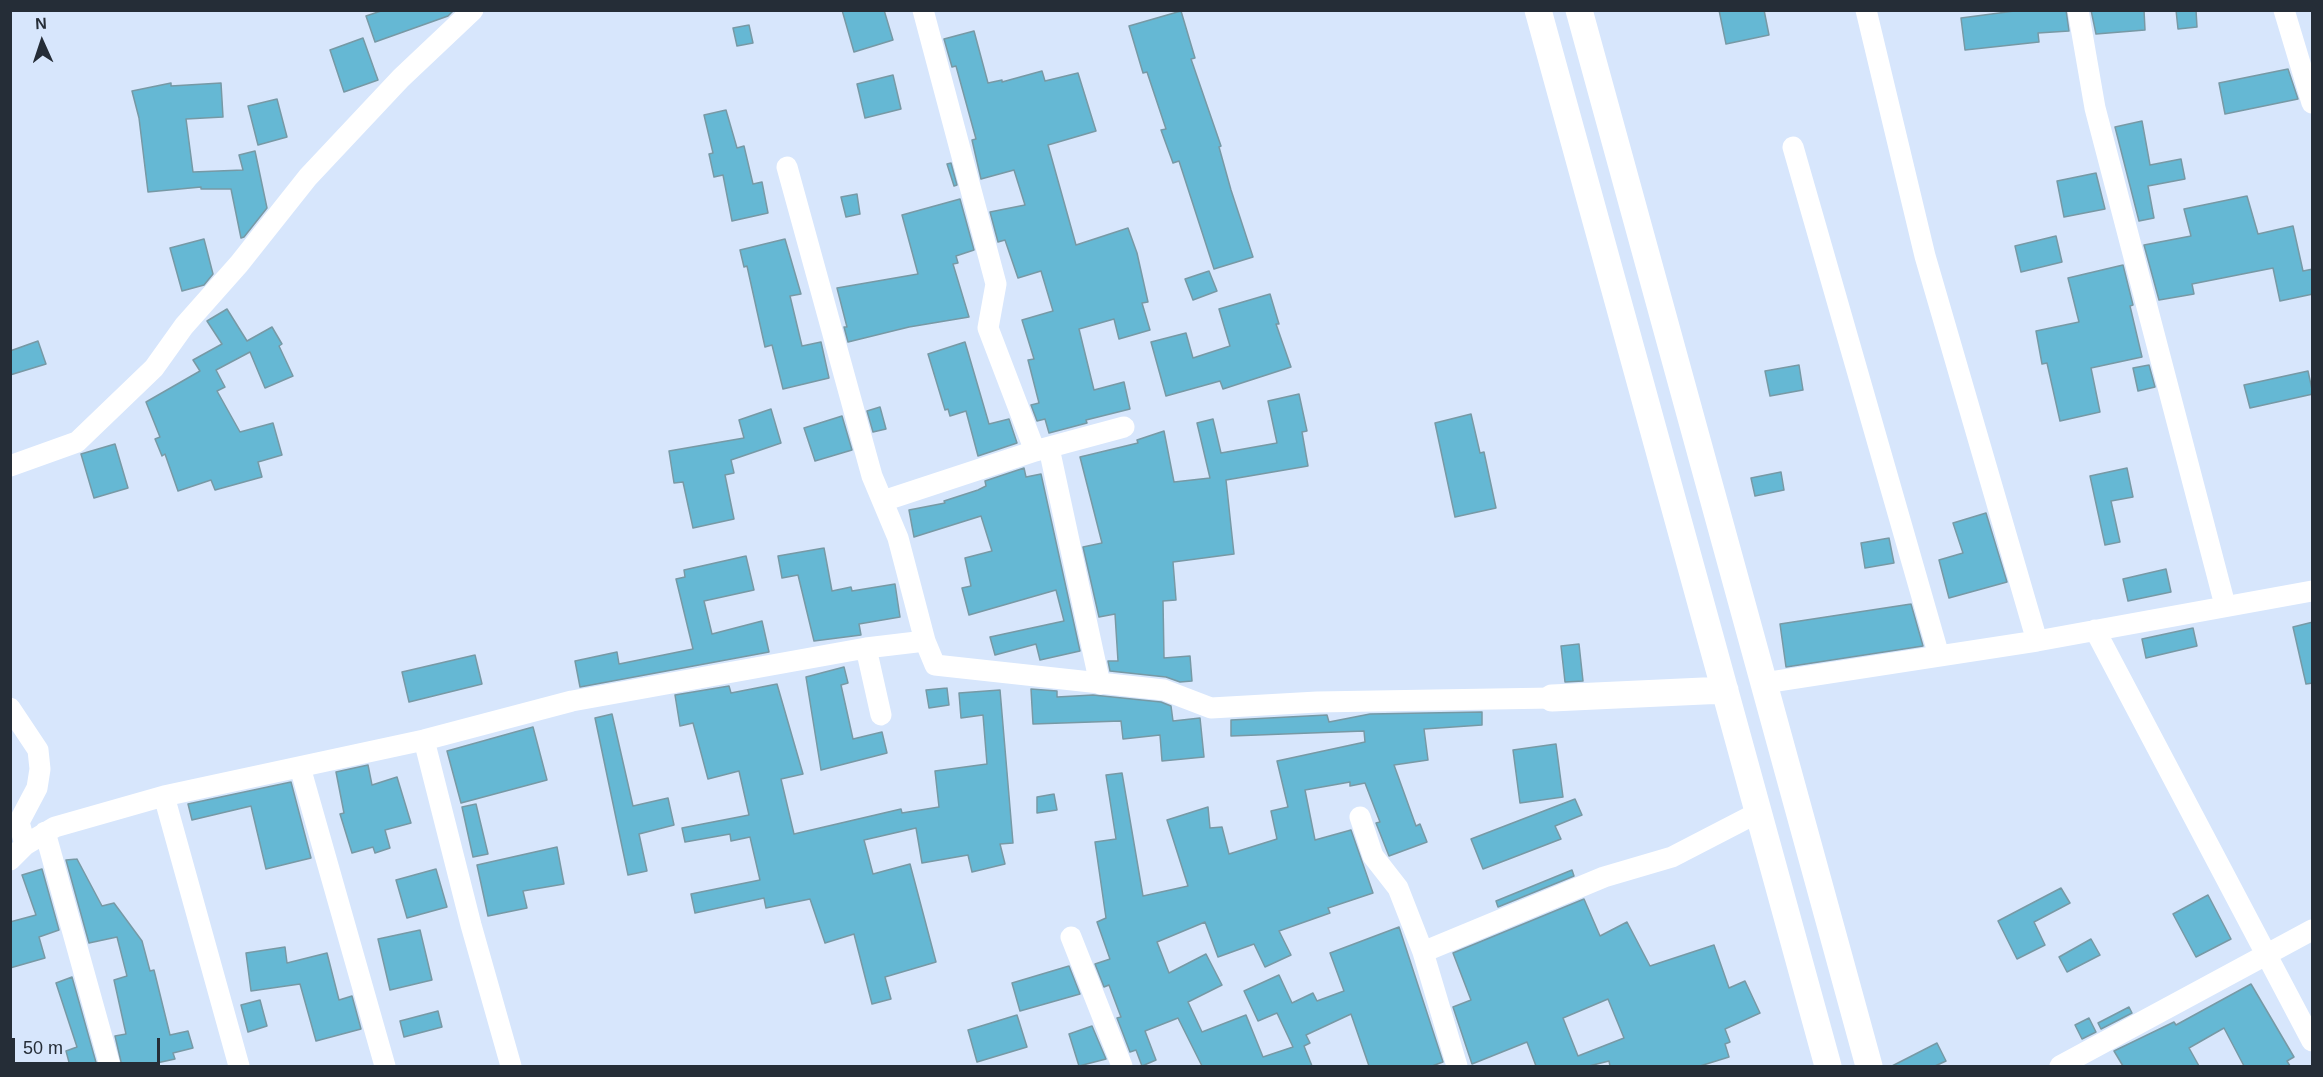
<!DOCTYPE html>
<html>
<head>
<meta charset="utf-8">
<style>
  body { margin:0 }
  #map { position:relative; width:2323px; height:1077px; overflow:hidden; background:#d7e6fc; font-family:Arial,sans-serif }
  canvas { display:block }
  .frame { position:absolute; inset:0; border:12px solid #252d37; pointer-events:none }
  .north { position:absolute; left:12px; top:12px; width:60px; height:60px; -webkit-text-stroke:4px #d7e6fc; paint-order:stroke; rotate:357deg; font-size:16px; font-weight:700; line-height:24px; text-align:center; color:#252d37 }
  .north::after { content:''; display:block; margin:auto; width:21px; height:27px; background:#252d37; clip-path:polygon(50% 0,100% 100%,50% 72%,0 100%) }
  .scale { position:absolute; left:12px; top:1038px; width:148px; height:27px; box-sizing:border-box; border:3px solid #252d37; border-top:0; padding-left:8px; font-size:18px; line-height:21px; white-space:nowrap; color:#252d37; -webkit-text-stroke:4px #d7e6fc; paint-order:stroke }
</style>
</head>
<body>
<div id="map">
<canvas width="2323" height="1077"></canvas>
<div class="frame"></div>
<div class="north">N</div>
<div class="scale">50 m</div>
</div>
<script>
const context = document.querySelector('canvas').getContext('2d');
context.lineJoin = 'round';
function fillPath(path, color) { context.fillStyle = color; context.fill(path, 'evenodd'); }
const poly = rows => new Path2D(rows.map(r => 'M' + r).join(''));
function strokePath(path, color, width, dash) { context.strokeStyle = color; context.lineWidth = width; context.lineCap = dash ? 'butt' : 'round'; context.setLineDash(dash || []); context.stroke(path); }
const building = poly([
  [384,10,454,10,448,16,375,42,366,16,384,10],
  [842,10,884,10,893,40,854,52,842,10],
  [1719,10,1764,10,1769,35,1726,44,1719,10],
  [2022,10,2066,10,2069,31,2038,33,2039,42,1965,50,1961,18,2022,10],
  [2091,10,2144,10,2145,30,2096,34,2091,10],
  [2176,10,2196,10,2197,27,2178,29,2176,10],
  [1181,11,1195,58,1191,59,1221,146,1219,147,1231,190,1253,257,1214,269,1179,161,1173,163,1161,130,1166,129,1147,72,1143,73,1129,26,1181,11],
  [749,25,753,43,737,46,733,28,749,25],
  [974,31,988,83,1002,80,1002,82,1042,71,1045,81,1078,73,1096,131,1048,145,1076,245,1128,228,1137,253,1148,302,1142,303,1150,330,1119,339,1114,319,1079,329,1094,390,1124,382,1130,409,1086,420,1087,423,1049,433,1045,419,1037,421,1031,405,1039,403,1028,360,1034,359,1022,320,1053,311,1041,271,1018,278,1005,240,998,242,990,212,1025,205,1014,170,981,179,972,140,976,139,956,66,952,67,944,39,974,31],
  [363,38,378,80,344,92,330,50,363,38],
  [2288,69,2298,99,2225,114,2219,83,2288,69],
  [893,75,901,109,865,118,857,84,893,75],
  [171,83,171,86,221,83,223,117,186,119,193,172,243,170,239,155,255,151,267,208,244,237,241,238,231,189,201,189,201,187,148,192,139,118,132,91,171,83],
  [277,99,287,137,258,145,248,106,277,99],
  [726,110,737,148,744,146,753,184,762,182,768,213,732,221,723,175,714,177,709,154,713,153,704,115,726,110],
  [2142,121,2150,165,2181,159,2185,179,2148,186,2154,218,2139,221,2115,127,2142,121],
  [951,163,957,185,954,186,947,164,951,163],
  [2096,173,2105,209,2064,217,2057,181,2096,173],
  [857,194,860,214,846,217,841,197,857,194],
  [2247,196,2258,234,2293,226,2303,271,2313,269,2313,294,2280,301,2273,268,2192,284,2194,294,2159,300,2144,245,2191,236,2184,209,2247,196],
  [960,199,974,250,956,256,958,263,953,264,969,317,909,327,848,342,844,327,847,327,837,288,918,274,902,215,960,199],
  [2056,236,2062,262,2021,272,2015,246,2056,236],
  [204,239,213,274,204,285,182,291,170,248,204,239],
  [785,239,801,294,790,296,802,346,821,342,829,378,783,389,772,345,765,347,747,266,744,267,740,250,785,239],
  [2123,265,2133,305,2130,306,2142,357,2091,368,2100,412,2060,421,2047,363,2042,364,2036,331,2079,322,2068,278,2123,265],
  [1209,271,1217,291,1193,300,1185,279,1209,271],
  [1270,294,1279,324,1276,324,1291,367,1223,389,1220,381,1166,396,1151,342,1186,333,1193,358,1230,346,1219,309,1270,294],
  [227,309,247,341,272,327,282,344,279,346,293,376,265,388,250,352,216,370,225,387,217,391,240,432,273,423,282,455,258,462,262,477,215,490,211,480,178,491,165,454,162,456,155,439,160,437,146,402,200,371,193,360,222,344,207,321,227,309],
  [38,341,46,364,10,375,10,351,38,341],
  [965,342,989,424,1009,419,1017,443,978,456,966,411,950,416,948,409,945,410,928,354,965,342],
  [1799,365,1803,390,1770,396,1765,371,1799,365],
  [2149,365,2155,387,2138,391,2133,368,2149,365],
  [2308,371,2313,394,2250,408,2244,385,2308,371],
  [1299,394,1307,431,1302,432,1308,466,1226,480,1234,554,1173,562,1176,600,1163,601,1164,658,1190,656,1192,681,1180,682,1166,677,1110,671,1108,661,1118,661,1115,614,1099,617,1083,547,1102,543,1080,457,1138,443,1137,440,1164,431,1174,482,1210,478,1197,423,1213,419,1221,453,1277,443,1268,401,1299,394],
  [880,407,886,429,873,432,867,411,880,407],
  [771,409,781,443,731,460,734,473,725,475,734,519,693,528,683,482,674,483,669,451,744,438,739,420,771,409],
  [1471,414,1480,453,1484,452,1496,508,1455,517,1435,423,1471,414],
  [842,416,852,450,815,461,804,428,842,416],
  [115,444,128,488,94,498,81,454,115,444],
  [1024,468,1026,477,1041,474,1080,651,1040,660,1036,644,995,655,990,637,1064,621,1056,590,969,615,962,588,971,586,965,558,992,551,981,516,914,537,909,510,945,503,944,501,978,490,986,486,985,481,1024,468],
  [2127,468,2133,497,2111,501,2120,542,2105,545,2090,476,2127,468],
  [1781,472,1784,490,1755,496,1751,478,1781,472],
  [1986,513,2007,582,1949,598,1939,560,1963,553,1953,523,1986,513],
  [1889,538,1894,563,1865,568,1861,543,1889,538],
  [824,548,832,591,851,587,852,591,895,584,900,617,859,624,861,635,814,641,798,575,782,578,778,556,824,548],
  [746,556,754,590,704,601,712,634,762,621,769,652,580,687,575,661,617,652,619,664,693,649,676,579,685,577,684,570,746,556],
  [2166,569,2171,592,2128,601,2123,579,2166,569],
  [1911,604,1923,646,1786,667,1780,624,1911,604],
  [2313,622,2313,683,2306,684,2293,627,2313,622],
  [2193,628,2197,646,2146,658,2142,639,2193,628],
  [1579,644,1583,681,1565,682,1561,646,1579,644],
  [475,655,482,684,409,702,402,672,475,655],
  [844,667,848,683,841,685,853,739,882,732,887,753,821,770,806,677,844,667],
  [777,684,803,774,781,779,794,834,901,809,902,813,939,807,935,771,987,764,983,715,961,718,959,693,1000,690,1013,843,1000,844,1005,864,972,872,968,855,922,863,916,828,864,840,873,874,910,864,936,962,885,977,891,999,872,1004,854,934,825,943,810,899,766,908,764,898,695,913,691,894,760,880,750,837,731,841,730,834,685,842,682,828,749,815,739,771,708,779,693,723,680,726,675,695,729,686,731,693,777,684],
  [947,688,949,705,929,708,926,690,947,688],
  [1031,689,1057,691,1057,697,1093,695,1161,702,1171,706,1173,721,1200,718,1204,757,1162,761,1160,735,1123,739,1121,721,1033,724,1031,689],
  [1482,712,1482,725,1424,729,1428,760,1394,765,1416,826,1420,824,1427,842,1389,856,1376,823,1380,822,1365,783,1350,786,1350,782,1305,790,1315,840,1351,830,1373,893,1328,908,1330,913,1279,931,1291,955,1265,967,1254,944,1218,957,1205,922,1157,942,1169,973,1206,954,1222,985,1188,1002,1202,1032,1246,1015,1263,1057,1293,1047,1277,1013,1258,1021,1244,991,1279,975,1292,1003,1313,993,1317,1001,1344,991,1330,953,1399,927,1443,1062,1432,1066,1369,1066,1351,1014,1306,1035,1310,1043,1304,1046,1312,1066,1202,1066,1178,1018,1145,1031,1156,1060,1142,1066,1136,1050,1130,1052,1117,1018,1121,1017,1109,985,1104,987,1095,964,1110,959,1097,922,1106,918,1095,842,1116,839,1106,775,1122,773,1143,896,1188,886,1167,820,1208,807,1210,828,1222,827,1229,854,1277,839,1271,811,1288,807,1277,761,1365,742,1364,731,1231,736,1231,720,1327,715,1329,722,1370,714,1482,712],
  [612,714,633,806,668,798,674,825,639,834,647,871,628,875,595,718,612,714],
  [533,727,547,780,461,803,447,751,533,727],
  [1556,744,1563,797,1520,803,1513,750,1556,744],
  [368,765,372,785,397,777,411,823,385,830,390,848,375,853,373,847,352,853,340,814,344,813,336,772,368,765],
  [291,782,311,858,266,869,251,806,192,820,188,804,291,782],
  [1054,794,1057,810,1037,813,1037,797,1054,794],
  [1575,799,1582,815,1555,826,1561,839,1483,869,1471,839,1575,799],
  [476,804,488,854,473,857,462,807,476,804],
  [557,847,564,884,523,891,527,908,488,916,477,865,557,847],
  [77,859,102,906,114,903,142,941,150,971,154,970,170,1035,188,1031,193,1048,173,1053,175,1059,143,1066,122,1066,115,1036,126,1034,114,980,127,976,117,937,89,943,66,860,77,859],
  [42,869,59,930,39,937,45,958,10,968,10,922,36,915,22,875,42,869],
  [436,869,447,907,407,918,396,880,436,869],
  [1572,870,1574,876,1498,907,1496,901,1572,870],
  [2061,888,2070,903,2034,922,2045,945,2017,959,1998,921,2061,888],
  [2208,895,2231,939,2196,957,2173,914,2208,895],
  [1584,899,1600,936,1627,922,1650,966,1714,945,1729,988,1745,981,1760,1013,1725,1029,1730,1042,1725,1044,1729,1057,1700,1066,1610,1066,1609,1061,1589,1066,1536,1066,1527,1042,1472,1064,1453,1007,1471,1000,1453,953,1584,899],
  [1608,999,1624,1038,1578,1056,1563,1018,1608,999],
  [420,930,432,980,390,990,378,939,420,930],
  [2091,939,2100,955,2067,972,2059,957,2091,939],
  [285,947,287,963,327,953,339,1000,352,996,361,1029,316,1041,300,984,251,991,246,953,285,947],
  [1069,966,1080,994,1020,1011,1012,983,1069,966],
  [72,977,97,1066,70,1066,66,1051,77,1047,56,983,72,977],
  [2251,984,2294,1057,2287,1061,2290,1066,2244,1066,2224,1028,2189,1048,2199,1066,2123,1066,2114,1051,2174,1022,2176,1025,2251,984],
  [260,1000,267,1026,248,1032,241,1005,260,1000],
  [2129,1007,2132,1013,2101,1029,2098,1023,2129,1007],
  [438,1011,442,1027,404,1037,400,1021,438,1011],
  [1017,1015,1027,1047,977,1062,968,1030,1017,1015],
  [2089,1018,2096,1032,2082,1039,2075,1025,2089,1018],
  [1092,1026,1106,1059,1079,1066,1069,1034,1092,1026],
  [1937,1043,1946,1061,1935,1066,1892,1066,1937,1043]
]);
const minor = poly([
  [923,10,996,284,988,328,1035,451],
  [1866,10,1925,256,2037,641],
  [2078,10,2095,108,2225,605],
  [2284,10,2312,103],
  [1793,147,1939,656],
  [787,167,872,476,898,538,925,641],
  [1049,448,1100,684],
  [10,466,77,442,154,368,184,326,239,264,308,177,401,78,473,10],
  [883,501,1035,451,1124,427],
  [2095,630,2312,1041],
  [866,648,881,715],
  [1764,683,2037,641,2312,591],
  [10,708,38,750,40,769,37,788,19,822,25,845],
  [424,740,471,925,511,1066],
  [300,767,385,1066],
  [164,796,239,1066],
  [1360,817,1373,856,1398,888,1423,952,1457,1066],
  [45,832,110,1066],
  [10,860,25,845,55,827,164,796,424,740,572,701,866,648,925,641,935,665,1164,690,1211,708,1317,702,1552,698],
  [1071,937,1122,1066],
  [1423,952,1604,877,1672,857,1759,812],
  [2060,1066,2312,930]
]);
const tertiary = poly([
  [1538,10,1828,1066],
  [1579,10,1869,1066],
  [1552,698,1725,690]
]);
fillPath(building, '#65b8d4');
strokePath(building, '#7799a5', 1.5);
strokePath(minor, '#fff', 21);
strokePath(tertiary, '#fff', 27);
</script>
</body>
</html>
